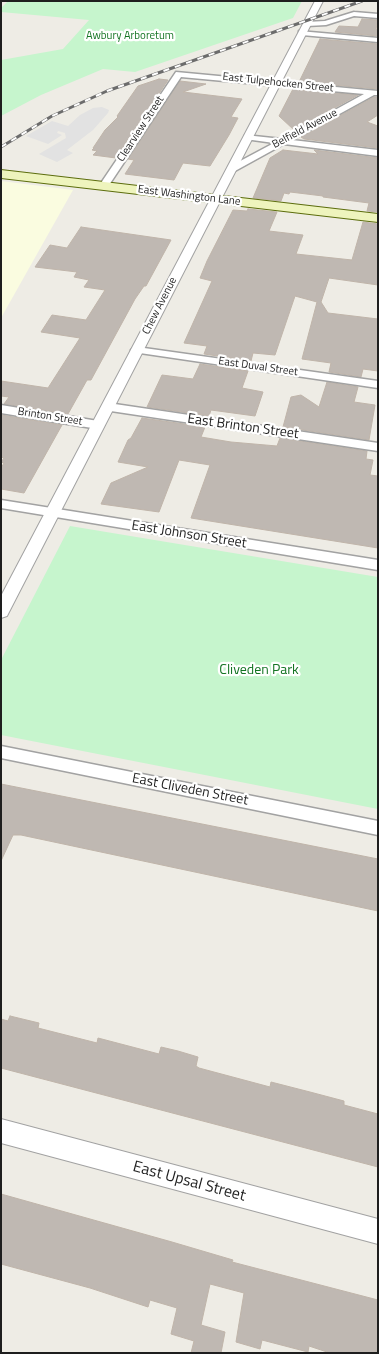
<!DOCTYPE html>
<html>
<head>
<meta charset="utf-8">
<style>
  body { margin:0 }
  #map { position:relative; width:379px; height:1354px; overflow:hidden; background:#eeece5; font-family:"Titillium Web",sans-serif }
  canvas { display:block }
  .frame { position:absolute; inset:0; border:2px solid #1e1e1e; pointer-events:none }
</style>
</head>
<body>
<div id="map">
<canvas width="379" height="1354"></canvas>
<div class="frame"></div>
</div>
<script>
const context = document.querySelector('canvas').getContext('2d');
context.lineJoin = 'round';
function fillPath(path, color) { context.fillStyle = color; context.fill(path, 'evenodd'); }
const poly = rows => new Path2D(rows.map(r => 'M' + r).join(''));
function strokePath(path, color, width, dash) { context.strokeStyle = color; context.lineWidth = width; context.lineCap = dash ? 'butt' : 'round'; context.setLineDash(dash || []); context.stroke(path); }
function drawText(font, color, halo, rows, align = 'center') {
  context.font = font + ' "Titillium Web",sans-serif'; context.lineWidth = 4.5; context.setLineDash([]); context.textBaseline = 'middle'; context.strokeStyle = halo; context.fillStyle = color; for (const [text, x, y, turn = 0] of rows) {
    context.save(); context.translate(x, y); context.rotate((+turn || 0) * Math.PI / 180); context.textAlign = isNaN(turn) ? turn : align; if (halo) context.strokeText(text, 0, 0); context.fillText(text, 0, 0); context.restore();
  }
}
const education = poly([
  [1,181,73,190,1,318]
]);
const park = poly([
  [8,1,302,1,293,18,135,72,103,69,41,95,1,116,1,60,63,49,89,20,1,12,1,8],
  [70,526,378,577,378,809,1,735,1,660]
]);
const parking = poly([
  [102,107,109,110,108,113,93,130,67,150,73,153,57,162,39,154,66,138,65,133,58,131,57,133,62,135,48,144,26,136,52,121,68,126,80,115,93,108]
]);
const building = poly([
  [362,19,378,20,376,29,378,30,378,36,335,32,339,26,358,27,362,19],
  [320,39,378,44,378,89,299,82,320,39],
  [159,79,168,80,116,158,93,155,97,151,92,150,94,148,93,148,105,130,118,117,117,116,138,86,159,79],
  [180,81,206,84,183,92,242,99,231,117,238,118,229,135,210,166,183,163,174,180,125,174,134,160,128,159,180,81],
  [293,89,358,95,294,130,279,116,293,89],
  [374,97,378,97,378,115,367,122,378,126,378,148,304,139,301,137,374,97],
  [283,150,318,154,314,150,378,158,378,212,367,211,369,203,323,197,323,196,290,192,289,194,284,193,281,201,253,198,270,158,283,150],
  [248,209,277,212,269,231,303,235,296,254,352,260,363,222,378,224,378,285,329,278,321,302,328,313,378,319,378,371,363,369,361,377,329,372,331,363,302,359,317,302,295,296,275,355,253,353,251,361,204,354,207,346,184,343,212,281,200,278,207,261,233,210,247,211,248,209],
  [81,227,171,240,146,286,144,286,135,299,91,380,87,380,68,414,4,404,9,397,1,396,1,381,48,388,80,338,41,332,52,315,86,320,105,290,84,287,89,280,74,277,77,272,35,267,50,245,67,248,81,227],
  [200,364,248,371,242,388,263,392,255,416,211,410,209,416,147,407,162,375,193,379,200,364],
  [327,382,358,387,354,402,375,405,369,440,283,427,291,397,301,395,319,407,327,382],
  [1,415,62,425,24,493,1,489,1,468,4,463,1,462,4,458,1,457,1,415],
  [142,418,205,427,201,437,231,442,277,446,280,438,367,451,366,459,373,460,370,475,378,476,378,548,191,518,210,465,179,460,159,512,101,504,111,483,148,467,118,462,128,440,131,438,142,418],
  [1,784,378,859,378,911,21,835,13,835,1,861,1,784],
  [10,1016,39,1023,38,1028,97,1043,98,1038,159,1054,161,1047,178,1051,198,1057,196,1066,199,1068,270,1087,271,1082,310,1092,344,1101,344,1105,378,1114,378,1167,1,1068,1,1019,8,1021,10,1016],
  [1,1194,172,1242,233,1260,232,1262,378,1300,378,1353,330,1353,309,1346,308,1352,262,1340,260,1349,236,1342,244,1293,210,1284,201,1325,225,1332,221,1353,191,1353,194,1341,171,1334,177,1308,150,1300,148,1307,90,1288,1,1264,1,1194]
]);
const minor = poly([
  [354,12,378,14,378,18,354,16,326,25,307,26,303,24,307,22,325,21,354,12],
  [299,31,378,38,378,42,302,35,299,35,299,31],
  [176,72,378,91,378,95,374,95,292,140,378,150,378,156,284,144,235,171,229,171,229,167,274,143,245,139,245,135,282,139,364,94,181,77,107,188,101,188,99,186,176,72],
  [137,347,378,381,378,388,133,352,131,350,133,348,137,347],
  [108,403,378,443,378,451,104,410,102,407,104,404,108,403],
  [1,405,98,421,104,425,98,429,1,413,1,405],
  [1,500,378,560,378,570,1,508,1,500],
  [1,746,378,821,378,835,1,758,1,746]
]);
const tertiary = poly([
  [315,1,323,1,9,612,7,616,1,618,1,596,315,1],
  [1,1119,378,1219,378,1244,1,1143,1,1119]
]);
const secondary = poly([
  [1,170,378,214,378,222,1,178,1,170]
]);
const rail = poly([
  [1,147,52,116,107,91,362,1]
]);
const farParknames = [
  ["Awbury Arboretum",130,36]
];
const farStreetnames = [
  ["East Tulpehocken Street",278,83,6],
  ["Clearview Street",141,129,-57],
  ["Belfield Avenue",305,129,-28],
  ["East Washington Lane",189,196,7],
  ["Chew Avenue",160,306,-63],
  ["East Duval Street",258,367,8],
  ["Brinton Street",50,417,9]
];
const streetNames = [
  ["East Brinton Street",243,427,8],
  ["East Johnson Street",189,535,9],
  ["East Cliveden Street",190,790,11]
];
const parkNames = [
  ["Cliveden Park",259,671]
];
const nearStreetnames = [
  ["East Upsal Street",189,1182,15]
];
fillPath(education, '#fafce0');
fillPath(park, '#c6f5cd');
fillPath(parking, '#e2e2e2');
fillPath(building, '#bfb8b2');
strokePath(building, '#bfb4a9', 1);
strokePath(minor, '#a2a2a2', 3);
strokePath(tertiary, '#a2a2a2', 2);
strokePath(secondary, '#5c6d0d', 2);
fillPath(minor, '#fff');
fillPath(tertiary, '#fff');
fillPath(secondary, '#eef4bd');
strokePath(rail, '#6c6c6c', 3);
strokePath(rail, '#fff', 2, [6]);
drawText('11px', '#147423', '#fff', farParknames);
drawText('11px', '#1e1e1e', '#fff', farStreetnames);
drawText('14px', '#1e1e1e', '#fff', streetNames);
drawText('14px', '#147423', '#fff', parkNames);
drawText('16px', '#1e1e1e', '#fff', nearStreetnames);
</script>
</body>
</html>
